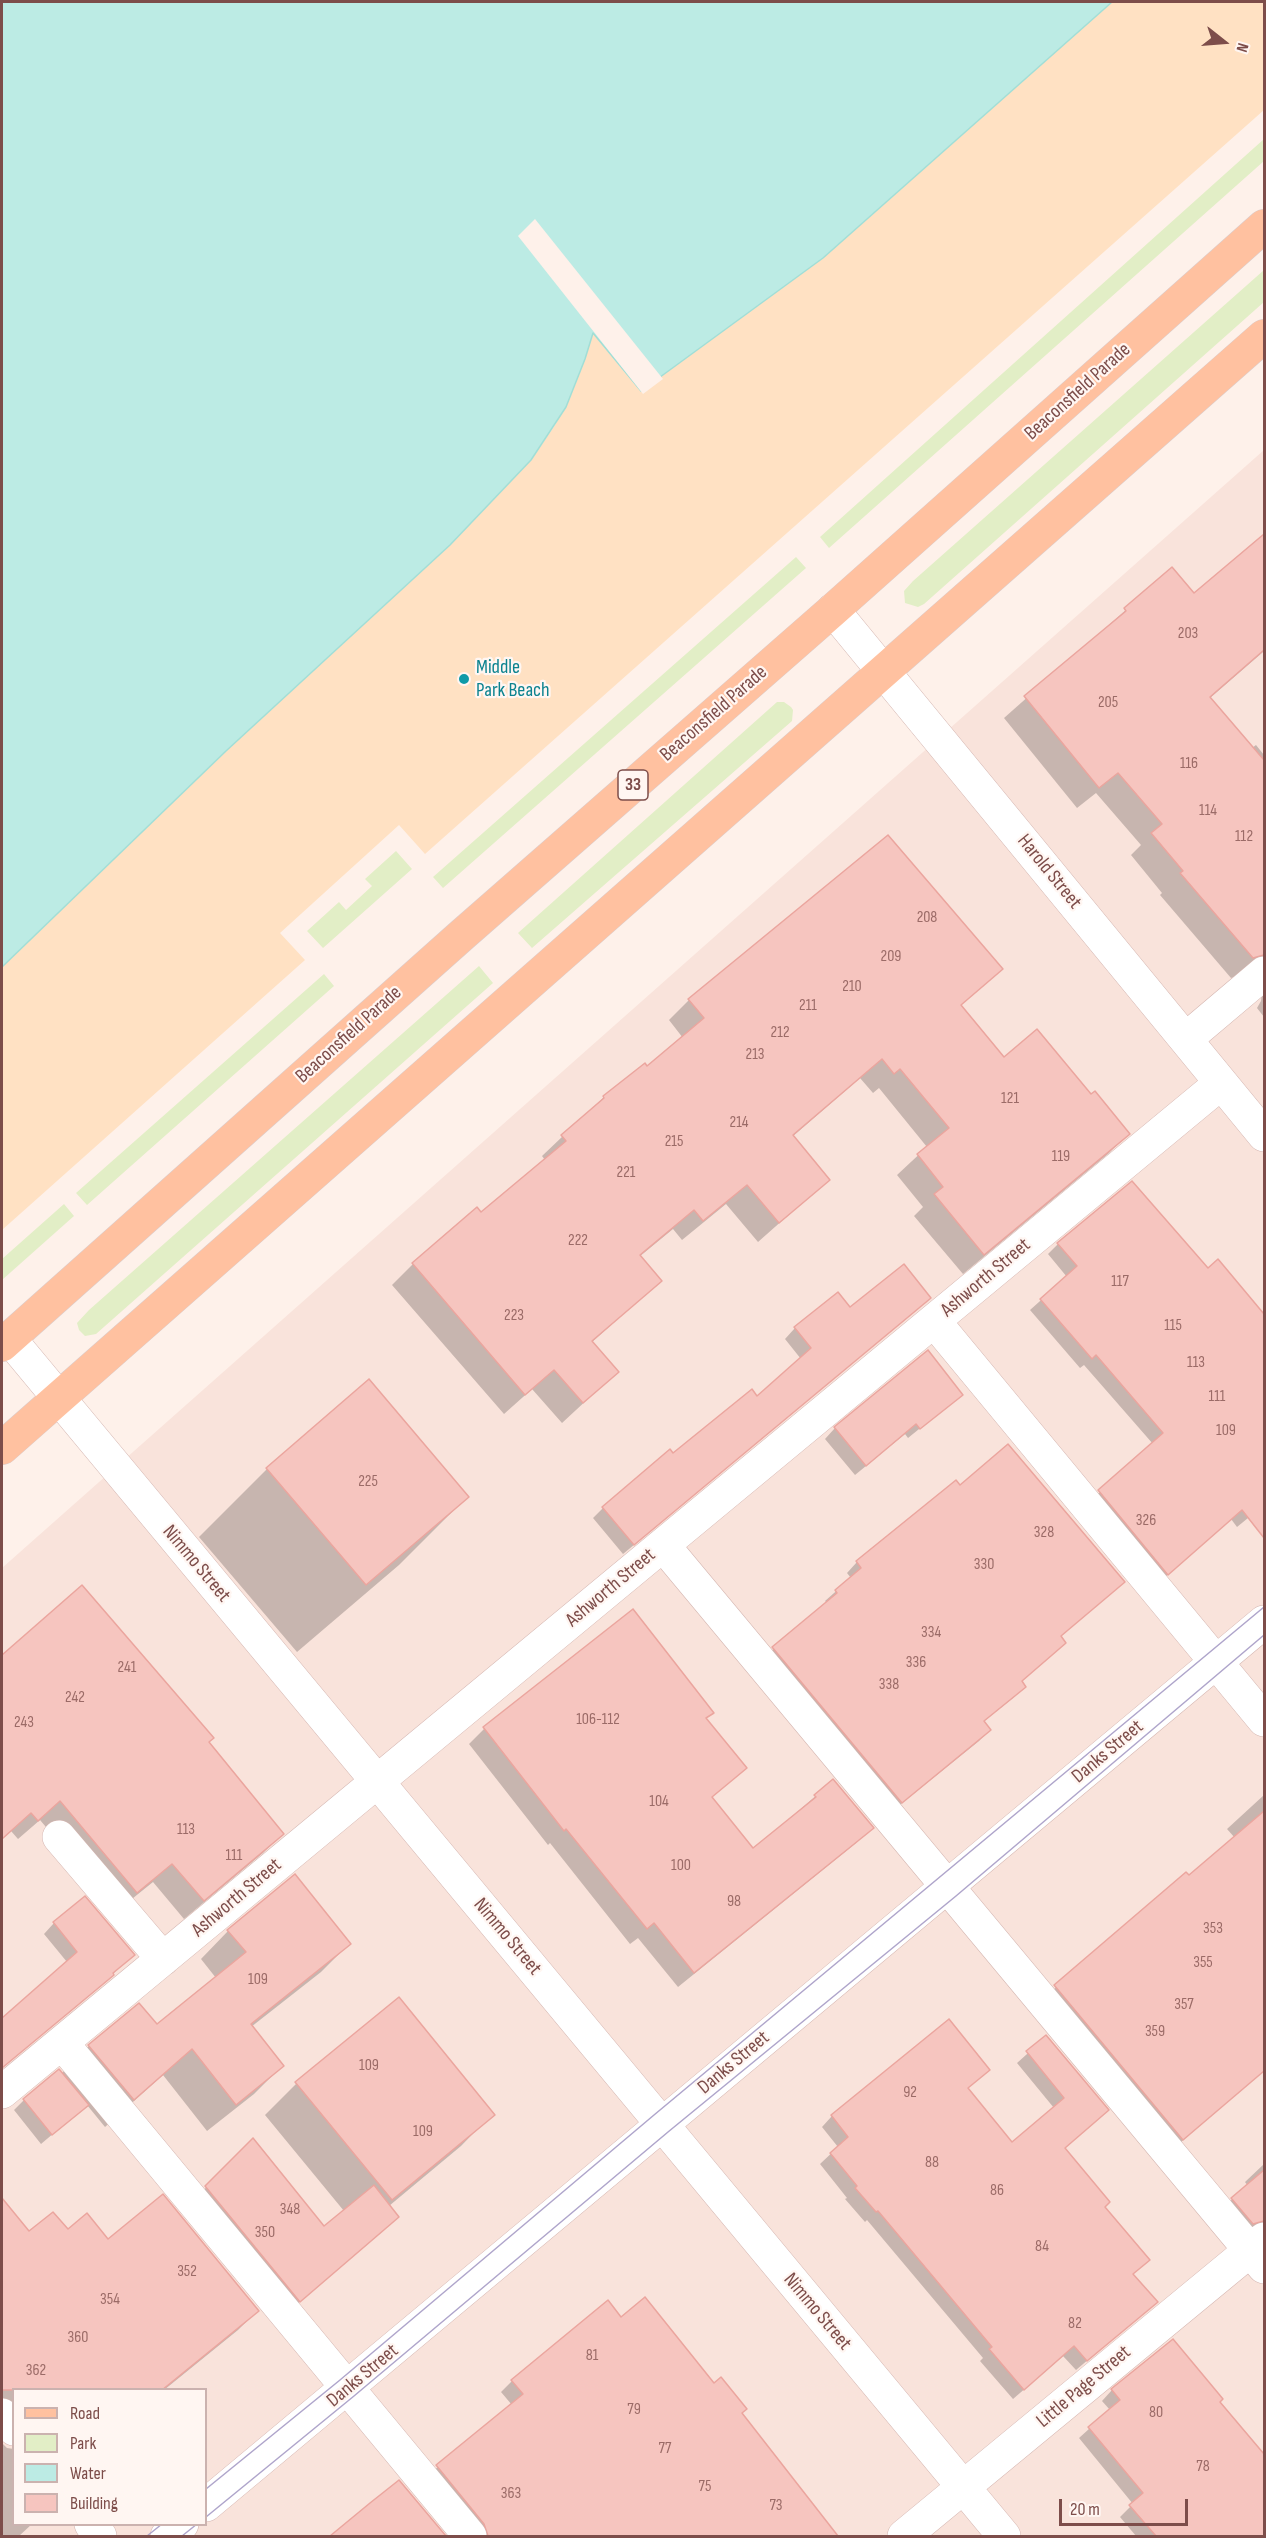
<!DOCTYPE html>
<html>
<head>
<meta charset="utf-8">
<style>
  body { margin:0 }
  #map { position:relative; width:1266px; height:2538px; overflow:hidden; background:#fef1ea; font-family:"Sofia Sans Condensed",sans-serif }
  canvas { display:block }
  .frame { position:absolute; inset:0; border:3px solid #7d4d4a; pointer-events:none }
  .legend { position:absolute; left:12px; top:2388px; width:195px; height:138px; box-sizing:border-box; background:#fff6f2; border:2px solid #cbb2af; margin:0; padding:8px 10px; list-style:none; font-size:18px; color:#7d4d4a }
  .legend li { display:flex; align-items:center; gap:12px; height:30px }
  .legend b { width:30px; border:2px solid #cbb2af }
  .north { position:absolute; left:1194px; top:12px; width:60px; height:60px; -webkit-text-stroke:4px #fff6f2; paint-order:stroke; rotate:107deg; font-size:16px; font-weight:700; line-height:24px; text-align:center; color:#7d4d4a }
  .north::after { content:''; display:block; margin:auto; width:21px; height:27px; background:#7d4d4a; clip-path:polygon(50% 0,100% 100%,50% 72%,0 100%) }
  .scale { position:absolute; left:1059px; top:2499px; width:129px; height:27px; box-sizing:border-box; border:3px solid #7d4d4a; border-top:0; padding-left:8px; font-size:18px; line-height:21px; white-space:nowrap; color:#7d4d4a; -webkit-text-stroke:4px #fff6f2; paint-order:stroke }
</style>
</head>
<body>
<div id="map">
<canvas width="1266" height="2538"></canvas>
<div class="frame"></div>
<ul class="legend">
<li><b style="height:8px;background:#ffc1a0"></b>Road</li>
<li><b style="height:16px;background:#e2eec6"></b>Park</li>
<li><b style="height:16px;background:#bcebe4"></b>Water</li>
<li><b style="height:16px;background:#f6c5bf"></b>Building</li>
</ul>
<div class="north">N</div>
<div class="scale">20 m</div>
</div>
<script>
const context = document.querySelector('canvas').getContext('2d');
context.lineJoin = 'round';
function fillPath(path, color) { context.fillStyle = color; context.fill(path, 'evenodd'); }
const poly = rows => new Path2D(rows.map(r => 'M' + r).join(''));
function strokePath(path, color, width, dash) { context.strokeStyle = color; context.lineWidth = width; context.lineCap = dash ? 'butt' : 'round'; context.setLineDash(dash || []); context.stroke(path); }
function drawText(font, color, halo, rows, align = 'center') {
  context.font = font + ' "Sofia Sans Condensed",sans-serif'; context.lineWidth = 4.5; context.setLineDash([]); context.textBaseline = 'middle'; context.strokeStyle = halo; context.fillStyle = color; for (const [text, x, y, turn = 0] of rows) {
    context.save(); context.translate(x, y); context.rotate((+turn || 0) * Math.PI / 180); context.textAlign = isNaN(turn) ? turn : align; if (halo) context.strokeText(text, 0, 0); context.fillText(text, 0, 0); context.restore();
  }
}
const residential = poly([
  [1264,450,1264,2536,2,2536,2,1568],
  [14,2390,206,2390,206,2524,14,2524]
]);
const green = poly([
  [1264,139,1264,161,829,548,820,537],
  [1264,270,1264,302,924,604,918,607,905,603,904,591,913,581],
  [796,557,806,568,443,888,433,877],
  [777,702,784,702,791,707,793,710,792,721,532,948,518,933],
  [396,851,412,869,323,948,307,931,339,902,346,910,372,886,365,879],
  [479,966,493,983,96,1334,85,1336,79,1330,77,1323,89,1310],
  [324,974,334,986,87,1205,76,1193],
  [64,1204,74,1216,2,1280,2,1259]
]);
const sand = poly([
  [1112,2,1264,2,1264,110,425,854,399,825,280,933,305,960,2,1230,2,967,226,751,450,545,531,460,555,425,575,385,593,332,641,391,823,258]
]);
const water = poly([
  [2,2,1112,2,823,258,641,391,593,333,585,359,566,407,531,460,450,545,226,751,2,967,2,2]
]);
const pier = poly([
  [535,219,663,379,643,394,518,236]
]);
const shadow = poly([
  [1264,536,1264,654,1263,652,1210,698,1252,748,1256,745,1264,755,1264,1017,1257,1008,1261,1001,1262,992,1238,975,1231,978,1160,895,1162,893,1131,855,1141,845,1096,793,1077,808,1004,718,1172,569,1194,595],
  [1001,969,960,1006,1003,1059,1091,1096,1128,1134,1108,1154,963,1274,914,1216,923,1207,897,1175,927,1147,879,1088,873,1093,860,1078,792,1137,828,1180,758,1242,726,1204,682,1240,673,1229,639,1257,660,1281,591,1343,617,1372,562,1423,532,1389,504,1414,392,1285,413,1264,481,1214,545,1160,542,1156,604,1097,647,1068,683,1038,669,1020,689,1000],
  [1058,1244,1207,1271,1218,1261,1264,1316,1264,1505,1237,1527,1231,1519,1157,1584,1089,1502,1153,1444,1084,1365,1080,1368,1030,1310,1067,1277,1048,1254],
  [919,1308,623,1554,593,1518,603,1508,673,1455,757,1398,801,1359,785,1339,795,1328,850,1309],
  [961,1395,908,1438,905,1434,855,1475,825,1439,835,1428],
  [267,1469,467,1497,399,1565,297,1652,199,1537],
  [857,1562,1059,1637,1064,1643,1020,1682,1024,1687,1014,1697,983,1722,989,1730,979,1741,891,1812,763,1658,827,1603,825,1601,851,1578,847,1573],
  [81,1587,282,1834,263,1853,184,1919,153,1882,117,1911,40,1820,18,1839,11,1831,2,1839,2,1657],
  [632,1611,712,1713,705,1719,745,1768,711,1798,753,1850,833,1781,872,1827,856,1843,678,1987,638,1938,630,1944,550,1843,548,1845,469,1744,484,1729],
  [1264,1795,1264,2059,1259,2063,1264,2069,1172,2150,1045,1997,1186,1874,1188,1877,1235,1838,1227,1829],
  [54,1923,122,1965,102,1985,2,2068,2,2026,26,2007,67,1962,44,1934],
  [228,1931,349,1944,321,1972,251,2027,282,2066,254,2094,207,2131,163,2075,105,2127,87,2105,41,2144,14,2110,24,2100,61,2074,89,2046,157,2026,216,1978,201,1959],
  [399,1999,492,2114,461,2146,389,2206,387,2227,289,2311,196,2198,252,2140,324,2228,344,2211,265,2115,296,2084],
  [1046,2037,1107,2110,1063,2149,1103,2207,1148,2260,1132,2275,1156,2302,1076,2370,1063,2356,1013,2399,980,2361,983,2358,867,2220,865,2222,845,2199,847,2198,820,2164,838,2147,822,2127,832,2116,988,2070,966,2089,1012,2144,1054,2108,1017,2063],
  [1264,2164,1264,2228,1260,2232,1221,2209,1248,2186,1245,2182],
  [2,2201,29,2234,68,2232,108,2241,257,2311,238,2330,164,2390,14,2390,14,2445,9,2436,2,2428],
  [620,2319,714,2385,740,2413,837,2536,474,2536,426,2477,512,2405,501,2392,512,2381],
  [1112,2390,1218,2402,1264,2456,1264,2536,1136,2536,1120,2517,1133,2504,1079,2438,1110,2410,1102,2401],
  [2,2443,7,2448,14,2449,14,2524,32,2524,19,2536,2,2536],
  [399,2482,444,2536,333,2536]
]);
const building = poly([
  [1264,534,1264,650,1210,697,1264,760,1264,955,1253,958,1180,873,1183,871,1151,833,1162,824,1118,773,1099,788,1024,696,1126,611,1124,608,1172,567,1194,593,1264,534],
  [888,835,1003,969,961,1005,1004,1057,1037,1029,1091,1094,1095,1091,1130,1134,984,1255,934,1194,943,1187,917,1154,949,1128,900,1069,894,1074,882,1059,793,1135,830,1180,779,1223,747,1185,703,1221,694,1210,640,1255,662,1281,592,1341,619,1372,583,1403,554,1370,525,1395,412,1263,477,1207,481,1212,566,1141,561,1135,604,1098,603,1096,645,1063,647,1066,704,1018,688,999,888,835],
  [1132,1181,1208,1268,1218,1259,1264,1314,1264,1538,1242,1510,1168,1575,1098,1490,1163,1433,1096,1355,1092,1359,1040,1299,1077,1266,1057,1243,1132,1181],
  [904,1264,931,1298,634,1545,602,1507,670,1449,673,1453,752,1389,757,1396,811,1348,794,1327,838,1292,850,1307,904,1264],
  [928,1350,963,1395,920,1429,916,1424,866,1466,834,1427,928,1350],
  [369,1379,469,1497,366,1585,266,1468,369,1379],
  [1008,1444,1125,1582,1061,1636,1066,1643,1022,1681,1026,1687,984,1721,991,1730,902,1803,772,1647,837,1593,835,1590,861,1568,856,1561,956,1480,960,1485,1008,1444],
  [82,1585,214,1738,209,1742,284,1834,204,1901,172,1864,137,1893,60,1801,38,1821,31,1813,2,1839,2,1655,82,1585],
  [633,1609,714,1713,706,1718,747,1768,712,1797,753,1848,816,1797,814,1795,833,1779,874,1828,694,1973,654,1923,647,1929,566,1829,564,1831,483,1727,633,1609],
  [1264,1811,1264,2071,1183,2140,1054,1985,1186,1872,1189,1875,1264,1811],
  [295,1874,351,1944,251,2024,284,2066,236,2105,192,2049,134,2100,88,2045,139,2003,157,2024,246,1952,227,1930,295,1874],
  [85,1896,135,1955,113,1973,114,1975,2,2068,2,2018,77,1952,53,1922,85,1896],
  [399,1997,495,2115,392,2200,295,2082,399,1997],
  [949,2019,990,2070,968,2088,1012,2142,1064,2098,1026,2051,1046,2035,1109,2110,1065,2148,1110,2202,1105,2207,1150,2260,1133,2274,1158,2302,1087,2361,1074,2346,1024,2390,989,2349,992,2347,878,2211,876,2212,855,2188,857,2186,830,2153,848,2137,831,2115,949,2019],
  [59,2069,89,2105,52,2135,23,2099,59,2069],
  [253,2138,324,2226,374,2185,399,2217,300,2302,205,2186,253,2138],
  [1264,2170,1264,2221,1253,2224,1231,2198,1264,2170],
  [163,2194,259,2311,162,2390,2,2390,2,2198,29,2231,53,2212,68,2229,87,2213,108,2239,163,2194],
  [645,2297,714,2383,721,2377,747,2409,742,2413,838,2536,488,2536,484,2524,436,2465,523,2394,511,2380,608,2300,621,2317,645,2297],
  [1173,2339,1223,2399,1220,2402,1264,2454,1264,2536,1156,2536,1129,2505,1143,2493,1088,2427,1120,2400,1111,2389,1173,2339],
  [399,2480,446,2536,330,2536,370,2503,399,2480]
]);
const minor = poly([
  [833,610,1264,1135],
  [1186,1039,1264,973],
  [934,1321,1264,1720],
  [9,1338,1004,2536],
  [663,1545,1264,2267],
  [59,1837,163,1959],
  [62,2043,470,2536],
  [2,2092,1221,1083],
  [2,2415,14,2429],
  [206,2505,1264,1622],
  [91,2524,100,2536],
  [167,2536,182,2524],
  [904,2536,1264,2239]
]);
const major = poly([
  [2,1345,462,935,833,610,1264,226],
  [2,1448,1264,336]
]);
const tram = poly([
  [206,2489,340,2380,654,2115,1264,1607],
  [206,2517,354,2396,668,2132,956,1896,1264,1635],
  [147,2536,162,2524],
  [182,2536,197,2524]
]);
const markers = [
  [464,679,6,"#0f9aa8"]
];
const numberNames = [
  ["203",1188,634],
  ["205",1108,703],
  ["116",1189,764],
  ["114",1208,811],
  ["112",1244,837],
  ["208",927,918],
  ["209",891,957],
  ["210",852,987],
  ["211",808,1006],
  ["212",780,1033],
  ["213",755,1055],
  ["121",1010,1099],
  ["214",739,1123],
  ["215",674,1142],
  ["119",1061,1157],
  ["221",626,1173],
  ["222",578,1241],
  ["117",1120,1282],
  ["223",514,1316],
  ["115",1173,1326],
  ["113",1196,1363],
  ["111",1217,1397],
  ["109",1226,1431],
  ["225",368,1482],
  ["326",1146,1521],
  ["328",1044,1533],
  ["330",984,1565],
  ["334",931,1633],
  ["336",916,1663],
  ["241",127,1668],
  ["338",889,1685],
  ["242",75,1698],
  ["106-112",598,1720],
  ["243",24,1723],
  ["104",659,1802],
  ["113",186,1830],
  ["111",234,1856],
  ["100",681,1866],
  ["98",734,1902],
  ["353",1213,1929],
  ["355",1203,1963],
  ["109",258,1980],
  ["357",1184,2005],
  ["359",1155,2032],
  ["109",369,2066],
  ["92",910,2093],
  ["109",423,2132],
  ["88",932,2163],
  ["86",997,2191],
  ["348",290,2210],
  ["350",265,2233],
  ["84",1042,2247],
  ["352",187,2272],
  ["354",110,2300],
  ["82",1075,2324],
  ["360",78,2338],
  ["81",592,2356],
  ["362",36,2371],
  ["79",634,2410],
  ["80",1156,2413],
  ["77",665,2449],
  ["78",1203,2467],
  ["75",705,2487],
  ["363",511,2494],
  ["73",776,2506]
];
const shields = [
  [633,785,30]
];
const shieldNames = [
  ["33",633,785]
];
const streetNames = [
  ["Beaconsfield Parade",1078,392,-42],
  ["Beaconsfield Parade",714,714,-41],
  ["Harold Street",1049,872,51],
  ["Beaconsfield Parade",349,1035,-42],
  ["Ashworth Street",986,1278,-40],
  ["Nimmo Street",196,1564,50],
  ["Ashworth Street",611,1588,-40],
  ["Danks Street",1108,1752,-40],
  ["Ashworth Street",237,1898,-40],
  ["Nimmo Street",507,1937,50],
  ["Danks Street",734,2063,-40],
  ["Nimmo Street",817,2312,50],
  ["Danks Street",363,2376,-40],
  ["Little Page Street",1084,2387,-40]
];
const cultureNames = [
  ["Middle",476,668],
  ["Park Beach",476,691]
];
fillPath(residential, '#f9e3db');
fillPath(green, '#e2eec6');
fillPath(sand, '#ffe1c3');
fillPath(water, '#bcebe4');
strokePath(water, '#a1ded6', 1.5);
fillPath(pier, '#fef1ea');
fillPath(shadow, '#0003');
fillPath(building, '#f6c5bf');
strokePath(building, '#eba59e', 1.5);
strokePath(minor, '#d5b6b1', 34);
strokePath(major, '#dbcdcc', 34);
strokePath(minor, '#fff', 33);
strokePath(major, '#ffc1a0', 33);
strokePath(tram, '#afa5cb', 1.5);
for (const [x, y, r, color] of markers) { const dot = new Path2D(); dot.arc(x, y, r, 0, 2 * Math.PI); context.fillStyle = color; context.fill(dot); strokePath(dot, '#fff6f2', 2); }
drawText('16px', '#9b6b67', null, numberNames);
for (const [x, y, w] of shields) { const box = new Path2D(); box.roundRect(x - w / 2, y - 15, w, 30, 4.5); context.fillStyle = '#fff6f2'; context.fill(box); strokePath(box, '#7d4d4a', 1.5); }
drawText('bold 18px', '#7d4d4a', null, shieldNames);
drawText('20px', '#7d4d4a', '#fff6f2', streetNames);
drawText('20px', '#0d838f', '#fff6f2', cultureNames, 'left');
</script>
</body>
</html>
